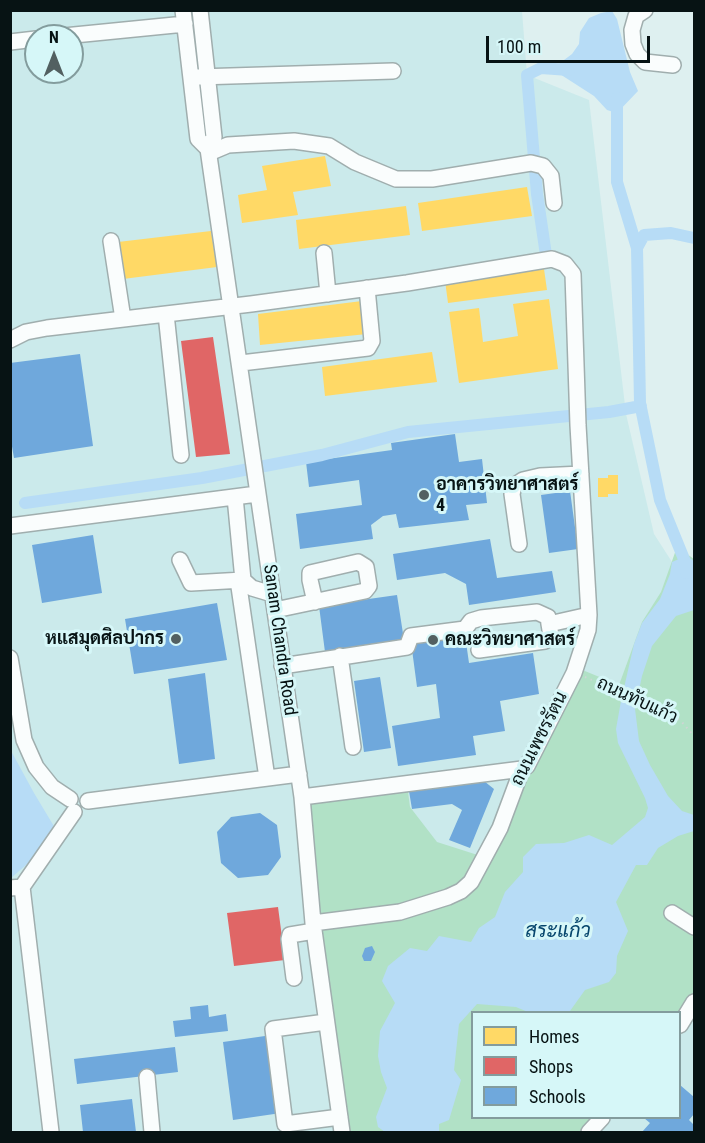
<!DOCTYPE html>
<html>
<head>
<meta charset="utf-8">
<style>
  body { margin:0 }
  #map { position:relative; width:705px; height:1143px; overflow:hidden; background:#def0f0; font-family:"Roboto Condensed",sans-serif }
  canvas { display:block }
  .frame { position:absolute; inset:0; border:12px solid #071314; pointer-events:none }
  .legend { position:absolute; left:471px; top:1011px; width:210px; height:108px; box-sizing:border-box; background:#d6f7f8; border:2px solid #839c9d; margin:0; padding:8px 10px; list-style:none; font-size:18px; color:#071314 }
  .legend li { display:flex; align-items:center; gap:12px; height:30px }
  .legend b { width:30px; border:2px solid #839c9d }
  .north { position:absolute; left:24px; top:24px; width:60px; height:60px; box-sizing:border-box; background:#d6f7f8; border:2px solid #839c9d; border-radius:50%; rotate:0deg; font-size:16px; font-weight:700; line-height:24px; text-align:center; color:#071314 }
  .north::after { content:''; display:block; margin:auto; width:21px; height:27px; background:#526061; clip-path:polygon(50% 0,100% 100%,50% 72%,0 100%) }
  .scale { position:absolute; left:486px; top:36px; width:164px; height:27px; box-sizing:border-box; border:3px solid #071314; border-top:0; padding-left:8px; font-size:18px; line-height:21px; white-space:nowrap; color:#071314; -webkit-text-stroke:4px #d6f7f8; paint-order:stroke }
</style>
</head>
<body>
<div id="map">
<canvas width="705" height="1143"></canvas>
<div class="frame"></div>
<ul class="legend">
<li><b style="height:16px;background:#ffd966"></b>Homes</li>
<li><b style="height:16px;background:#e06666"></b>Shops</li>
<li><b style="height:16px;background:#6fa8dc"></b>Schools</li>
</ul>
<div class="north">N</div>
<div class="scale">100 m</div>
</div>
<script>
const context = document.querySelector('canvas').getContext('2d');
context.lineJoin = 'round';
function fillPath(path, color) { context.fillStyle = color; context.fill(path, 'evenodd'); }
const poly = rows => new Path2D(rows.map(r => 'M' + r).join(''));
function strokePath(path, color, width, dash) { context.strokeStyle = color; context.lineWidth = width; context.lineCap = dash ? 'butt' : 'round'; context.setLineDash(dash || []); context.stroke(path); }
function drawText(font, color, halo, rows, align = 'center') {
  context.font = font + ' "Roboto Condensed",Sarabun,sans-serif'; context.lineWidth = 6; context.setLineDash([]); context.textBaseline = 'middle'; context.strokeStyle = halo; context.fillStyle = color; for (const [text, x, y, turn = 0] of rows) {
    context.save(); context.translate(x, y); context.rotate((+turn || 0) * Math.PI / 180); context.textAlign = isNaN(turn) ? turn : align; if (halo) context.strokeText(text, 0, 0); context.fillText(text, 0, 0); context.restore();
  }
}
const built = poly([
  [10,11,522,11,527,75,589,100,626,414,654,534,694,596,694,1132,11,1132],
  [36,36,72,36,72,72,36,72],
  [472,1012,680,1012,680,1118,472,1118]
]);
const green = poly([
  [677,547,694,559,694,1000,680,1012,472,1012,472,1118,601,1118,589,1132,342,1132,308,800,407,784,410,807,437,842,484,857,580,669,619,685,642,622,661,592]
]);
const water = poly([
  [612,11,617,19,630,72,638,91,617,113,607,110,594,96,552,69,572,54,579,44,580,32,589,18,601,13],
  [686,556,694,561,694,610,676,616,652,646,642,676,635,709,639,741,650,765,668,796,682,811,694,815,694,831,678,836,658,848,647,865,636,865,616,902,628,931,617,956,616,973,609,982,585,990,570,1011,566,1012,528,1012,516,1007,477,1004,459,1024,454,1070,461,1080,449,1120,439,1124,439,1132,385,1132,378,1127,376,1117,387,1088,381,1072,378,1056,380,1031,395,1003,382,981,388,966,410,948,427,951,439,936,471,942,479,928,495,917,505,892,523,872,523,857,536,844,564,843,589,835,612,845,645,817,648,808,645,798,618,743,616,729,621,701,634,644,642,623,660,599,670,574,672,562],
  [10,749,34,793,58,833,55,840,11,878]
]);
const homes = poly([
  [325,156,331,186,293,192,298,215,242,223,238,195,267,190,262,166],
  [527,187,532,216,422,231,418,203],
  [406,206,410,235,299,249,296,220],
  [211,231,217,267,123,279,118,242],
  [543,262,547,290,448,303,444,273],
  [549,299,558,369,459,383,449,312,479,308,483,342,518,336,513,304],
  [362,301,367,334,260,345,258,314],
  [432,352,437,382,325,396,322,367],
  [608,475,618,475,618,494,608,494,608,497,598,497,598,478,608,478]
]);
const shops = poly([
  [213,337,230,454,196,457,181,341],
  [278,907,285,960,234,966,227,913]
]);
const schools = poly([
  [80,354,93,446,14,458,10,435,10,363],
  [455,434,459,462,482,459,487,503,466,505,469,520,399,528,396,514,383,516,371,525,373,539,300,549,296,514,362,505,359,480,309,487,306,462,392,450,391,443],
  [570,491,578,549,549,553,541,495],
  [93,535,102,593,42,603,32,545],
  [490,539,497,578,552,571,556,592,469,605,466,584,445,573,397,580,393,554],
  [397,595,404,640,325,652,319,606],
  [217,603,227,660,134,674,125,619],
  [465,635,469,663,533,653,539,694,500,701,505,731,473,736,476,755,398,766,392,726,440,718,436,684,417,687,411,642],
  [205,673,215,759,179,764,168,679],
  [380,677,391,748,364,752,354,681],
  [479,777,494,789,470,848,449,840,462,810,452,804,412,809,408,785],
  [260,813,277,825,281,857,268,875,238,878,221,863,217,832,231,817],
  [372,946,375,952,371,961,364,961,362,956,365,948],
  [208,1005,209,1017,226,1014,228,1031,175,1037,173,1021,191,1019,190,1007],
  [272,1035,281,1113,233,1120,223,1042],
  [175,1047,178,1072,77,1084,74,1059],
  [680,1085,694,1097,694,1114,689,1120,694,1125,694,1132,642,1132,650,1123,644,1118,680,1118],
  [132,1099,136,1132,83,1132,80,1105]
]);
const canal = poly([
  [617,98,617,182,637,248],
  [546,255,537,194,527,75,541,68,569,70],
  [25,503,202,478,322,455,408,432,609,412,641,406],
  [686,573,686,564,660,500,640,403,637,248,644,235,671,233,694,238]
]);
const path = poly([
  [585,677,666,711,681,721,694,736]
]);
const minor = poly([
  [183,10,198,139,208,149,214,137,200,10],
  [645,10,636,16,632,30,633,44,637,54,645,62,673,65],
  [64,36,185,24],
  [10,42,36,39],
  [198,77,393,71],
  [208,149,302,797,313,923,342,1132],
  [209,153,228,145,294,141,329,146,355,162,396,179,432,179,531,163,543,166,551,176,554,203],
  [111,241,123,319],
  [324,253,328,294],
  [166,314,181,455],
  [10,340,26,332,47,328,251,304,407,283,552,259,565,264,573,274,578,425,589,615,588,630,574,673,527,766,522,769,500,828,471,882,461,891,448,897,400,912,313,923],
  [241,363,368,348,372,341,367,288],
  [10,526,257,494],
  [519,544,512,494,514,486,523,480,540,476,581,474],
  [180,560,191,583,243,580,235,497],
  [238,580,267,778],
  [243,580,252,588,272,594],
  [275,610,365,591,369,586,366,567,358,562,310,573,310,580,315,602],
  [479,650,545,641,551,636,549,624],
  [340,656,353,747],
  [10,658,24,740,36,767,52,787,70,799],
  [282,666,407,647,411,636,465,629,471,621,481,618,537,612,548,617,549,624,589,615],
  [302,797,522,769],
  [88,801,299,774],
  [22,887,74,812],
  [10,888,22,887,51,1132],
  [672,913,694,927],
  [294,978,289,939,290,935,314,931],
  [326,1022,273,1029,285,1124,340,1117],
  [680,1025,694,1002],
  [147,1077,152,1132],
  [589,1132,602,1118]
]);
const markers = [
  [424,495,6,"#526061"],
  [176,639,6,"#526061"],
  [433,640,6,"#526061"]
];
const poiNames = [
  ["อาคารวิทยาศาสตร์",436,485],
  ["4",436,506],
  ["หแสมุดศิลปากร",164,639,"right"],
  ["คณะวิทยาศาสตร์",445,640]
];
const streetNames = [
  ["Sanam Chandra Road",279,640,82],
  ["ถนนทับแก้ว",637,701,25],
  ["ถนนเพชรรัตน",540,739,-63]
];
const waterNames = [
  ["สระแก้ว",558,932]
];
fillPath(built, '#cbeaeb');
fillPath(green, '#b1e1c6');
fillPath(water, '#b7dcf6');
fillPath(homes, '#ffd966');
fillPath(shops, '#e06666');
fillPath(schools, '#6fa8dc');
strokePath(canal, '#b7dcf6', 12);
strokePath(minor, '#a0aeae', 18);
strokePath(path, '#cfd5d5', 2, [1.5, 4.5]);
strokePath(minor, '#fafdfd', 15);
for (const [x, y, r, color] of markers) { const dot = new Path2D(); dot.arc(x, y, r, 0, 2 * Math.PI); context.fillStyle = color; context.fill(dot); strokePath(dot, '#d6f7f8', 2); }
drawText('bold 18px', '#071314', '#d6f7f8', poiNames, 'left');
drawText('18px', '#071314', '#d6f7f8', streetNames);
drawText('italic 20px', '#05456c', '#d6f7f8', waterNames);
</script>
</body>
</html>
